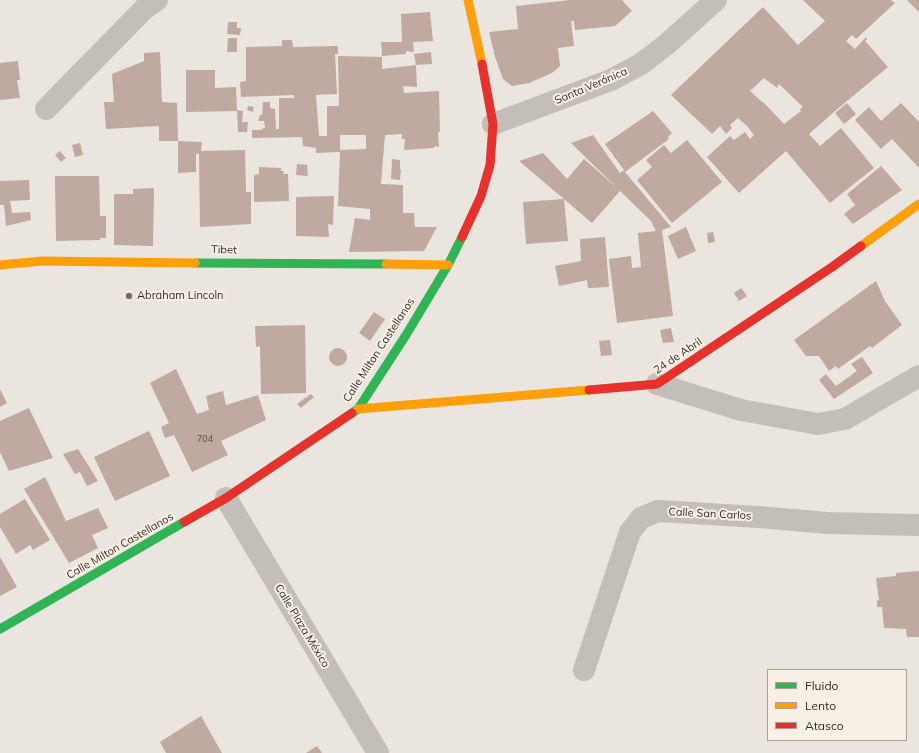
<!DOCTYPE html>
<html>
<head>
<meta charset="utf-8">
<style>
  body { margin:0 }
  #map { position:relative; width:919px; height:753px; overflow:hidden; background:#ebe5df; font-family:Mulish,sans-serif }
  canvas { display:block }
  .legend { position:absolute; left:767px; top:669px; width:140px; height:72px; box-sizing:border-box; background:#f9f0e5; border:1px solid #aba199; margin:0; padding:5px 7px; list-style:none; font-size:12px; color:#352b26 }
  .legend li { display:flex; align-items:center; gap:8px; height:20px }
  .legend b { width:20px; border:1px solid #aba199 }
</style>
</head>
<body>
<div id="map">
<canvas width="919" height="753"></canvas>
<ul class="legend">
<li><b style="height:5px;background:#30b455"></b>Fluido</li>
<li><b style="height:5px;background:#ff9f0a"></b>Lento</li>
<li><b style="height:5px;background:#e5322d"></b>Atasco</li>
</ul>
</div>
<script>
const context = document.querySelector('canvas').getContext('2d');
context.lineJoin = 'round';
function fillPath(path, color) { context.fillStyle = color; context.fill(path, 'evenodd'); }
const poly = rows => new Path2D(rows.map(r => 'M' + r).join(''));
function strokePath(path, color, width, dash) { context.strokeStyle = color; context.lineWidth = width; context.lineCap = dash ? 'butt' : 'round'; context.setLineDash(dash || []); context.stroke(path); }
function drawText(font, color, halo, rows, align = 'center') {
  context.font = font + ' Mulish,sans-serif'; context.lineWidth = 4; context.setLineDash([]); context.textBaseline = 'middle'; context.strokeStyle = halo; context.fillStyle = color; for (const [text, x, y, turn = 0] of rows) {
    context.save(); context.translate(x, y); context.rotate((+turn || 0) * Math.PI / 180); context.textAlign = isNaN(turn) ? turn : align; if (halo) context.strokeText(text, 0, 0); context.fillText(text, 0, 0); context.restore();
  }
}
const building = poly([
  [571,0,622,0,632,11,615,26,575,30,574,21,571,21,574,46,558,48,560,66,552,73,529,83,512,86,503,79,495,57,489,32,518,29,516,6],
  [803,0,891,0,895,3,856,39,852,35,846,41,855,49,866,37,867,39,865,41,888,67,835,111,809,134,820,146,841,128,874,168,830,203,786,151,739,193,707,157,730,136,734,140,745,132,750,139,754,135,747,126,738,118,730,125,732,128,726,134,720,126,712,134,671,95,763,7,798,45,825,21],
  [764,78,777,88,779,84,803,107,800,109,801,111,784,124,763,102,762,102,750,91],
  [907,0,919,0,919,12],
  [430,12,433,41,413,42,414,52,406,51,406,54,382,56,381,42,402,42,401,14],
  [228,22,237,22,237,28,241,28,240,35,227,34],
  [228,38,237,38,237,52,227,52],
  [282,40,292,40,293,47,338,46,338,54,335,54,337,94,316,95,319,136,327,136,327,106,339,106,338,56,382,57,382,69,416,65,417,87,403,86,404,93,439,91,440,132,438,132,439,147,434,146,434,148,404,150,405,139,402,139,402,134,385,135,381,184,403,185,403,213,414,213,415,227,437,227,424,251,349,252,355,218,370,220,370,209,338,206,340,152,316,153,316,148,303,146,302,137,252,138,252,130,262,130,261,129,265,128,264,121,258,121,260,115,262,115,263,102,270,102,270,108,275,109,276,129,279,129,279,98,294,98,294,95,241,97,240,82,246,81,246,47,282,46],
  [340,135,366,135,366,149,340,150],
  [160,52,162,102,177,103,178,141,202,142,201,151,245,150,246,192,251,192,251,224,200,227,199,154,196,154,196,172,178,173,178,141,159,141,159,126,106,129,104,102,114,102,112,74,144,61,144,53],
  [431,52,432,64,416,65,414,54],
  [18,61,20,80,17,80,20,98,0,100,0,63],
  [186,70,215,70,215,88,236,87,237,110,243,111,242,122,248,122,247,132,238,132,237,111,186,112],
  [847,103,856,114,844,124,835,113],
  [901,103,919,122,919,168,892,139,881,149,855,120,869,107,881,121],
  [248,106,254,107,253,112,247,110],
  [653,111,672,133,668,137,669,139,625,172,671,227,662,230,673,316,617,323,609,259,631,256,632,268,641,267,638,233,656,231,651,221,620,191,592,223,564,199,568,241,526,244,523,202,564,199,519,161,543,153,567,179,584,159,617,188,571,143,593,135,620,173,624,170,605,144],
  [687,140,722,182,672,223,637,180,652,167,646,160,664,145,671,153],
  [80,143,83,155,75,157,72,145],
  [60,151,66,158,61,162,55,155],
  [392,159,400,160,400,169,401,169,400,180,391,179],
  [297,164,307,165,308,176,296,175],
  [881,166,902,190,853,224,844,214,855,205,847,194],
  [259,167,281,168,281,171,284,171,283,174,288,174,289,201,254,202,254,175,259,174],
  [55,176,99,176,100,216,106,216,106,238,100,238,100,240,56,241],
  [29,180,30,200,10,201,12,213,30,212,31,220,6,226,4,205,0,205,0,181],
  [154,188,153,246,114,245,114,194,133,194,133,189],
  [334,196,333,225,328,224,329,237,296,236,296,197],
  [686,227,696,251,678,259,668,236],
  [713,232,715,242,708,243,707,233],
  [605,237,609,287,588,288,587,280,559,286,555,266,581,261,580,239],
  [876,281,885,301,902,325,872,348,870,346,838,369,836,366,829,371,819,356,806,356,794,340],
  [741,288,747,296,739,301,734,293],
  [374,312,385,319,370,341,359,333],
  [305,325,306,393,261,394,260,346,256,347,255,326],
  [671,328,674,342,663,343,660,330],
  [610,340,612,355,601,356,599,341],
  '329 357a9 9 0 1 1 18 0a9 9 0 1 1-18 0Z',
  [862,357,873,373,834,399,819,380,826,374,836,386,857,371,851,364],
  [176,369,197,414,209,410,206,396,223,391,226,405,258,395,266,420,221,441,228,455,192,472,174,435,165,438,161,427,169,423,150,383],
  [0,389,7,403,0,407],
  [311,394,314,397,301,408,297,404],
  [29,408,53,458,9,471,0,452,0,421],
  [149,431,170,476,115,501,94,457],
  [78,449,98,481,87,486,80,472,75,474,63,454],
  [45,477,66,521,98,508,108,528,92,535,98,548,69,563,24,489],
  [25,499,50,540,33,550,30,545,16,554,0,527,0,514],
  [0,557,17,587,0,596],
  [919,571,919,637,907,637,906,629,884,628,882,607,877,607,877,600,879,600,876,578,896,576,896,573],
  [201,716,222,753,166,753,160,742],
  [317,746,322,753,306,753]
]);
const street = poly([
  [46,109,144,9,157,0],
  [493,124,611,80,641,64,667,44,716,0],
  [657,384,741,410,818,424,845,419,919,376],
  [226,498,378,753],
  [584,670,630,532,641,518,658,511,759,517,827,523,919,525]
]);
const fast = poly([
  [195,263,386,264],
  [352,413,358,409,406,335,448,265,462,237],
  [0,629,184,522]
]);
const slow = poly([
  [468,0,482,64],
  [861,246,919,204],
  [386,264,448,265],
  [0,265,42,261,195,263],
  [358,409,589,390]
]);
const jam = poly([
  [462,237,481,196,490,165,493,124,482,64],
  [589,390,657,384,832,267,861,246],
  [184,522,226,498,352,413]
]);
const markers = [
  [129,296,4,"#756c67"]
];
const numberNames = [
  ["704",205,439]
];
const streetNames = [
  ["Santa Verónica",591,86,-23],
  ["Tibet",224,250,1],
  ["Calle Milton Castellanos",379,350,-57],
  ["24 de Abril",678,356,-34],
  ["Calle San Carlos",710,514,3],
  ["Calle Milton Castellanos",120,546,-30],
  ["Calle Plaza México",302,626,59]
];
const poiNames = [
  ["Abraham Lincoln",137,296]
];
fillPath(building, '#bfa9a0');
strokePath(street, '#c4beb8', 22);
strokePath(fast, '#30b455', 9);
strokePath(slow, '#ff9f0a', 9);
strokePath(jam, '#e5322d', 9);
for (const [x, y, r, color] of markers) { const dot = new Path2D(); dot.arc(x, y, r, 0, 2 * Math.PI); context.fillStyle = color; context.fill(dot); strokePath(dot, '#f9f0e5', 1.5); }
drawText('9px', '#584a44', null, numberNames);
drawText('11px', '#352b26', '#f9f0e5', streetNames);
drawText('11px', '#352b26', '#f9f0e5', poiNames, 'left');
</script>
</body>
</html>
